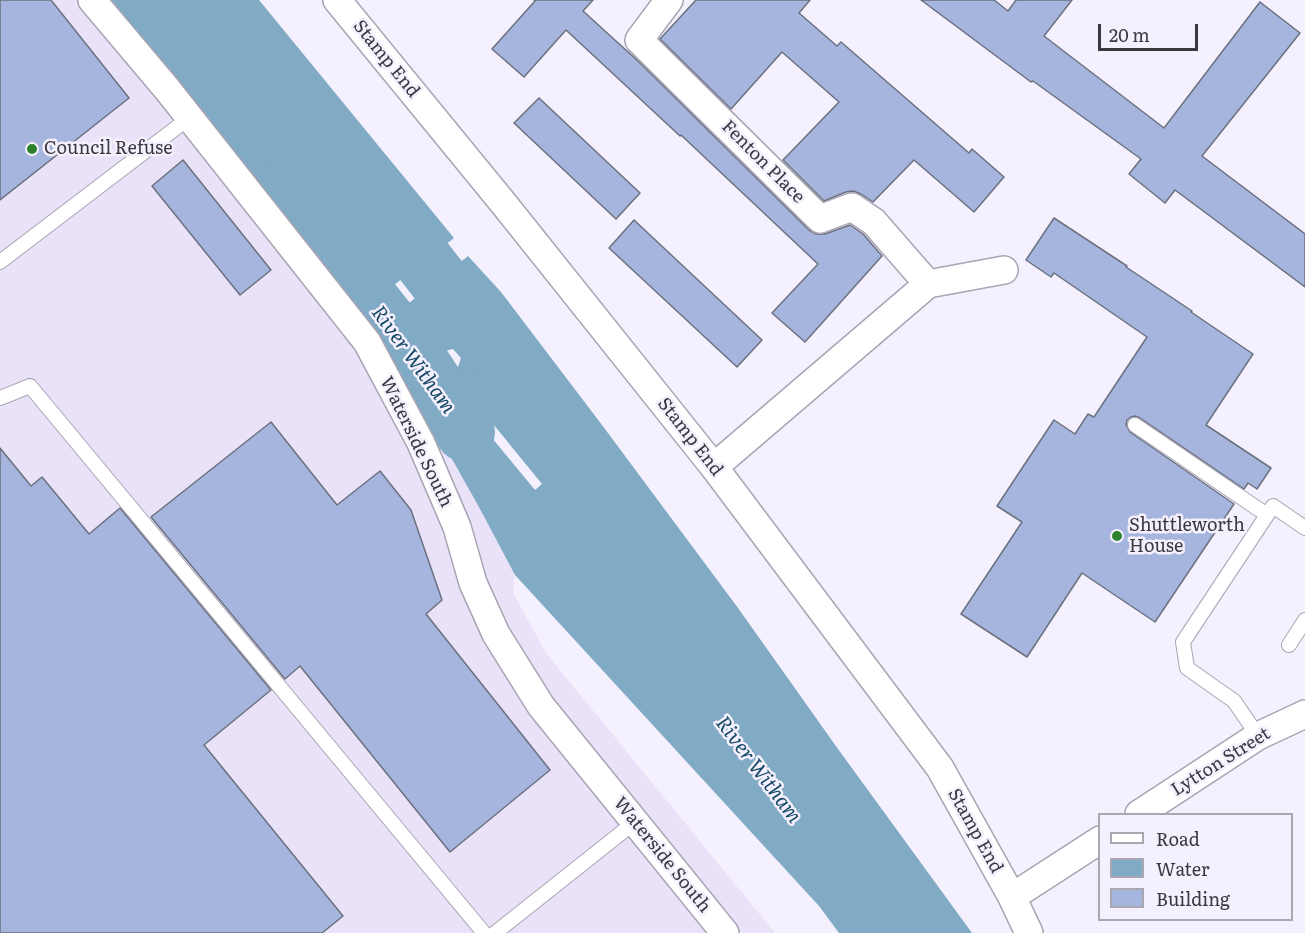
<!DOCTYPE html>
<html>
<head>
<meta charset="utf-8">
<style>
  body { margin:0 }
  #map { position:relative; width:1305px; height:933px; overflow:hidden; background:#f4f0fd; font-family:Literata,serif }
  canvas { display:block }
  .legend { position:absolute; left:1098px; top:813px; width:195px; height:108px; box-sizing:border-box; background:#f4f0fd; border:2px solid #aaa7b1; margin:0; padding:8px 10px; list-style:none; font-size:18px; color:#3b3940 }
  .legend li { display:flex; align-items:center; gap:12px; height:30px }
  .legend b { width:30px; border:2px solid #aaa7b1 }
  .scale { position:absolute; left:1098px; top:24px; width:100px; height:27px; box-sizing:border-box; border:3px solid #3b3940; border-top:0; padding-left:8px; font-size:18px; line-height:21px; white-space:nowrap; color:#3b3940; -webkit-text-stroke:4px #f4f0fd; paint-order:stroke }
</style>
</head>
<body>
<div id="map">
<canvas width="1305" height="933"></canvas>
<ul class="legend">
<li><b style="height:8px;background:#fff"></b>Road</li>
<li><b style="height:16px;background:#81aac5"></b>Water</li>
<li><b style="height:16px;background:#a6b5dd"></b>Building</li>
</ul>
<div class="scale">20 m</div>
</div>
<script>
const context = document.querySelector('canvas').getContext('2d');
context.lineJoin = 'round';
function fillPath(path, color) { context.fillStyle = color; context.fill(path, 'evenodd'); }
const poly = rows => new Path2D(rows.map(r => 'M' + r).join(''));
function strokePath(path, color, width, dash) { context.strokeStyle = color; context.lineWidth = width; context.lineCap = dash ? 'butt' : 'round'; context.setLineDash(dash || []); context.stroke(path); }
function drawText(font, color, halo, rows, align = 'center') {
  context.font = font + ' Literata,serif'; context.lineWidth = 5; context.setLineDash([]); context.textBaseline = 'middle'; context.strokeStyle = halo; context.fillStyle = color; for (const [text, x, y, turn = 0] of rows) {
    context.save(); context.translate(x, y); context.rotate((+turn || 0) * Math.PI / 180); context.textAlign = isNaN(turn) ? turn : align; if (halo) context.strokeText(text, 0, 0); context.fillText(text, 0, 0); context.restore();
  }
}
const built = poly([
  [0,0,110,0,339,286,402,366,409,379,413,380,423,391,428,400,429,409,428,416,480,509,515,575,513,593,546,653,775,933,0,933]
]);
const water = poly([
  [110,0,259,0,454,238,389,289,334,219,330,219,327,221,327,226,344,248,322,266],
  [347,251,423,347,425,347,435,358,417,361,410,379,400,367,402,365,384,342,339,286,324,269],
  [468,256,501,292,602,425,738,608,838,749,972,933,839,933,819,906,515,575,480,509,428,416,429,409,428,400,423,391,413,380,420,364,435,362,457,390,461,392,464,389,465,384,456,373,461,358,453,349,440,352,404,307]
]);
const pier = poly([
  [300,168,331,215,322,221,291,174],
  [471,397,542,484,535,490,463,403]
]);
const river = poly([
  [282,190,420,364,465,432],
  [373,196,489,345]
]);
const building = poly([
  [0,0,51,0,129,98,0,200,0,0],
  [534,0,593,0,583,11,639,62,809,230,816,234,825,234,850,225,863,234,882,256,805,342,772,313,818,264,681,135,680,136,566,30,524,77,492,49,535,1,534,0],
  [696,0,810,0,799,13,837,46,841,42,969,153,972,149,1004,177,974,212,914,160,873,202,861,194,853,191,846,192,824,201,783,160,839,102,782,52,731,109,660,39,696,0],
  [921,0,994,0,1008,11,1016,0,1072,0,1044,36,1164,128,1260,2,1300,33,1202,156,1305,234,1305,287,1175,190,1165,203,1129,174,1141,159,1033,81,1031,82,921,0],
  [539,98,640,193,616,219,514,123,539,98],
  [183,160,271,270,240,295,152,186,183,160],
  [1054,218,1127,266,1126,267,1192,311,1191,312,1253,354,1206,425,1271,468,1257,489,1248,483,1244,489,1140,418,1135,416,1131,417,1127,420,1126,425,1130,432,1234,504,1155,622,1082,573,1027,657,961,614,1022,522,997,506,1054,420,1075,434,1088,414,1094,417,1147,337,1054,273,1051,277,1026,260,1054,218],
  [634,220,762,340,737,367,609,248,634,220],
  [271,422,337,505,380,471,411,510,442,600,426,614,550,770,450,852,300,666,285,679,151,517,271,422],
  [0,448,31,486,42,477,89,534,120,508,271,690,204,745,343,916,322,933,0,933,0,448]
]);
const lane = poly([
  [0,262,189,118],
  [0,398,30,386,484,933],
  [1135,425,1267,515],
  [1289,645,1305,620],
  [1258,736,1234,701,1187,668,1183,642,1273,506,1305,528],
  [495,933,635,822]
]);
const street = poly([
  [92,0,167,89,367,342,421,443,457,527,473,583,496,634,541,706,725,933],
  [337,0,504,204,714,467,940,768,1012,897,1029,933],
  [669,0,639,40,820,219,852,207,874,222,928,284],
  [714,467,928,284,1004,270],
  [1139,814,1258,736,1305,714],
  [1012,897,1100,840]
]);
const markers = [
  [32,149,6,"#2e822f"],
  [1117,536,6,"#2e822f"]
];
const streetNames = [
  ["Stamp End",386,59,51],
  ["Fenton Place",763,162,45],
  ["Stamp End",690,437,52],
  ["Waterside South",416,442,64],
  ["Lytton Street",1221,762,-32],
  ["Stamp End",975,831,61],
  ["Waterside South",662,855,51]
];
const poiNames = [
  ["Council Refuse",44,149],
  ["Shuttleworth",1129,526],
  ["House",1129,547]
];
const waterNames = [
  ["River Witham",413,360,54],
  ["River Witham",758,770,53]
];
fillPath(built, '#eae2f9');
fillPath(water, '#81aac5');
fillPath(pier, '#f4f0fd');
strokePath(river, '#81aac5', 60);
fillPath(building, '#a6b5dd');
strokePath(building, '#6b717f', 1.5);
strokePath(lane, '#a9a4b3', 16);
strokePath(street, '#a9a4b3', 30);
strokePath(lane, '#fff', 14);
strokePath(street, '#fff', 27);
for (const [x, y, r, color] of markers) { const dot = new Path2D(); dot.arc(x, y, r, 0, 2 * Math.PI); context.fillStyle = color; context.fill(dot); strokePath(dot, '#f4f0fd', 2); }
drawText('18px', '#3b3940', '#f4f0fd', streetNames);
drawText('18px', '#3b3940', '#f4f0fd', poiNames, 'left');
drawText('italic 20px', '#154865', '#f4f0fd', waterNames);
</script>
</body>
</html>
